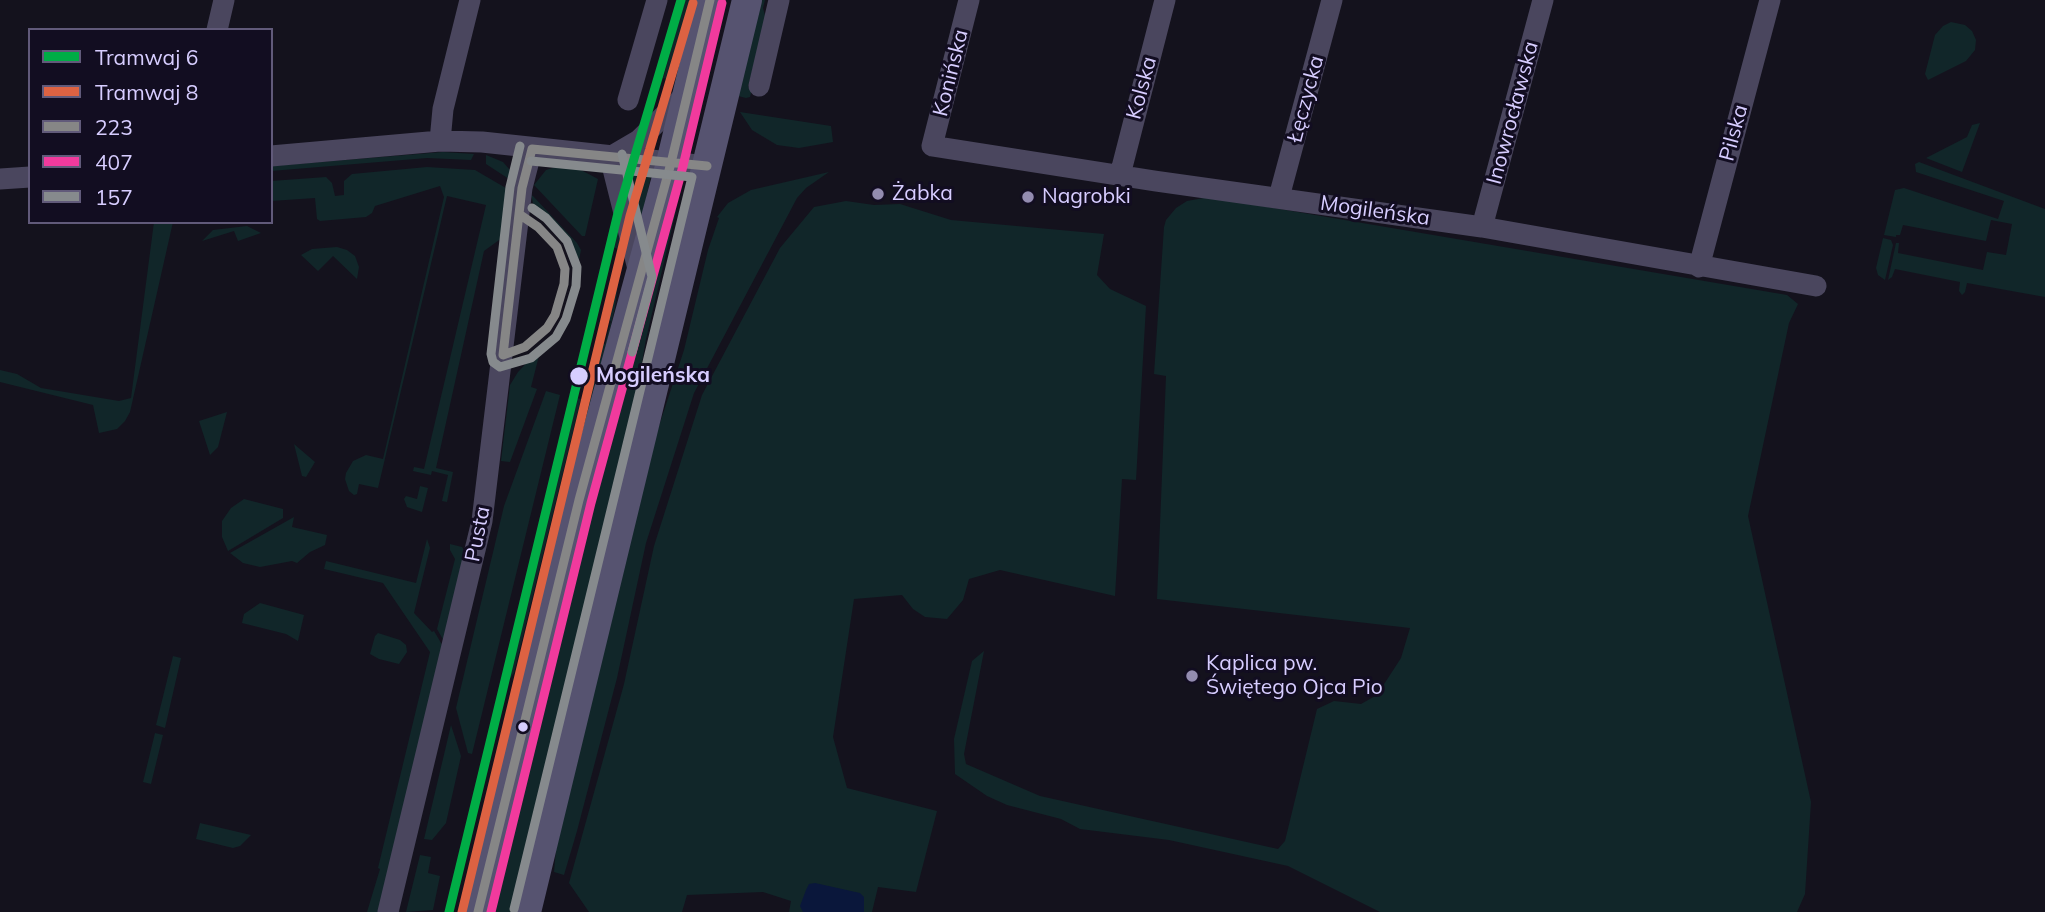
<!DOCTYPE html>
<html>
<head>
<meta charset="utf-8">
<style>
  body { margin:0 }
  #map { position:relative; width:2045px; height:912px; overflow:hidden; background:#14121d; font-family:Mulish,sans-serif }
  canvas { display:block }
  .legend { position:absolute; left:28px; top:28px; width:245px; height:196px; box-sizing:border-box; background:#120d21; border:2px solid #615a7a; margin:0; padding:9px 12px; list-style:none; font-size:21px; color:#d7cdff }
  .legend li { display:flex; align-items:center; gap:14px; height:35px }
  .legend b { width:35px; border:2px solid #615a7a }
</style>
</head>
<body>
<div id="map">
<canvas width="2045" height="912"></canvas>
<ul class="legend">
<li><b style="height:9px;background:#00ad46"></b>Tramwaj 6</li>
<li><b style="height:9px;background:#dd6242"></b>Tramwaj 8</li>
<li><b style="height:9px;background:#868686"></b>223</li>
<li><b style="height:9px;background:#f13a9d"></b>407</li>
<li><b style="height:9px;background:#868a8d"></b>157</li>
</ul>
</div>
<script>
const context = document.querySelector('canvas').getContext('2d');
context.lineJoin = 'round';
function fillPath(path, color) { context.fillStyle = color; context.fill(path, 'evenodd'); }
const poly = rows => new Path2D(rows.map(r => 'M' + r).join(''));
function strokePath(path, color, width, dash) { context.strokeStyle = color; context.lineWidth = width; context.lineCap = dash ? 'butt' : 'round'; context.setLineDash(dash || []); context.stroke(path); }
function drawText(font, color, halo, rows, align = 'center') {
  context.font = font + ' Mulish,sans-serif'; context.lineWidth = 6; context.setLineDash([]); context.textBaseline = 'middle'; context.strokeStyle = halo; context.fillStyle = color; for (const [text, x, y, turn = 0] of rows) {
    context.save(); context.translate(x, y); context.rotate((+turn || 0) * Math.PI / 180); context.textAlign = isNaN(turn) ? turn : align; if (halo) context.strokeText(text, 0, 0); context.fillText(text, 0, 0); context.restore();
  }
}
const green = poly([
  [685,0,691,0,670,80,663,78],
  [757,0,765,0,763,8,766,19,748,87,752,89,750,97,746,98,738,96],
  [1951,22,1965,25,1972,31,1976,40,1975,50,1966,61,1928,80,1925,74,1935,35,1943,26],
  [740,112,831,126,833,142,799,148,777,145,752,130],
  [1980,123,1962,172,1926,158,1967,137,1972,125],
  [443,152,474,154,471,160,427,158,271,171,271,166],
  [486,155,503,162,510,170,512,181,486,164],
  [1919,162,2045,209,2045,297,1967,283,1965,292,1962,295,1959,291,1960,282,1895,269,1892,277,1888,280,1896,243,1899,243,1898,253,1983,270,1987,252,2006,255,2012,224,1991,220,1986,241,1903,225,1900,235,1896,235,1896,237,1884,235,1895,190,1904,188,1998,219,2004,201,1916,172,1915,164],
  [559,166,581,170,598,179,585,236,582,236,534,185,546,170],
  [427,167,475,170,511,191,506,235,484,251,436,468,453,472,447,502,442,501,448,475,432,471,431,475,413,471,414,467,424,469,486,205,447,196,378,488,359,484,357,494,354,495,349,491,345,479,346,473,353,461,366,455,383,459,444,197,440,186,375,206,372,213,366,217,320,221,317,219,315,198,271,201,271,181,326,177,332,183,335,196,344,195,344,181,352,174],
  [829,172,806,188,797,198,694,393,646,543,617,678,577,831,564,875,554,872,556,849,652,447,684,350,708,250,719,218,717,217,728,203,751,190],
  [650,174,651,176,639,231,636,208,629,189,633,175],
  [531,195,533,196,577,243,581,250,579,260,574,261,563,242,535,211],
  [1209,197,1787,295,1798,304,1789,323,1748,516,1811,802,1805,894,1797,912,1380,912,1288,866,1169,840,1080,829,1061,819,1007,805,987,796,955,774,954,739,972,661,984,651,964,754,966,764,1040,796,1278,849,1285,841,1317,709,1334,701,1361,704,1377,695,1401,658,1410,628,1157,599,1166,376,1154,374,1164,227,1166,220,1176,208,1187,201],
  [846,201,874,205,900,204,951,220,1104,234,1097,275,1110,289,1146,306,1136,480,1122,479,1115,596,1000,570,969,579,963,600,947,619,925,617,913,609,902,595,854,599,833,737,847,788,937,811,916,892,878,887,872,912,789,912,791,901,763,892,687,895,682,912,589,912,569,883,624,684,654,546,702,395,780,248,814,207],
  [673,207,676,211,646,339,625,461,516,912,489,912,572,571],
  [154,222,173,222,130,412,125,421,117,429,99,433,93,405,0,382,0,370,17,374,41,388,119,401,131,398],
  [247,226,261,233,238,241,234,231,202,241,213,230],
  [617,228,623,241,615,308,541,616,517,683,600,343,605,344,611,321,606,319,617,274,618,249,613,247],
  [1883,238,1891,240,1893,245,1885,280,1878,275,1876,268],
  [337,247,347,250,355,256,359,267,357,279,333,256,318,271,301,255,312,249],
  [541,348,531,387,537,389,510,462,501,461,510,385,518,372],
  [546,391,560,395,472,754,468,753,456,708,504,506],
  [577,398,581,399,514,673,508,681],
  [227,412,218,447,210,455,199,421],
  [294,444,315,462,306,477,302,476],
  [420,486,428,488,422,512,407,507,404,499,406,496,417,499],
  [244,499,283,509,283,518,228,551,222,537,222,521,231,508],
  [294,517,292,527,327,535,325,545,310,552,297,563,292,561,260,567,243,563,230,553],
  [427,539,430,548,414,613,432,632,434,631,444,648,379,912,367,912,380,869,378,868,430,652,383,583,324,569,326,561,416,583],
  [450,544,462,547,466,553,445,643,437,629,455,559,450,550],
  [260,603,304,615,298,641,286,634,242,623,244,614],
  [378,633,400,640,406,645,407,652,399,664,379,659,370,654,375,636],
  [173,656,181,658,165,728,156,725],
  [451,725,461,756,446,823,432,840,424,839],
  [155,733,163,735,151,784,143,782],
  [200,823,251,835,240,846,233,848,196,839],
  [420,855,431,857,428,873,440,876,433,910,406,912]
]);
const water = poly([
  [815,883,860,893,864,897,864,912,803,912,800,906,806,890,809,884]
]);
const street = poly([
  [969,0,932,146,1155,181,1482,227,1816,286],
  [217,30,224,0],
  [759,86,779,0],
  [628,100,657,0],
  [440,141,443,109,470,0],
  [271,156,440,141,482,142,707,166],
  [610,157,640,277],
  [610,157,639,140,688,92],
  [1120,175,1165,0],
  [0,179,30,177],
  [1279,197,1332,0],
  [1482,227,1543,0],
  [1699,267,1770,0],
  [388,912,482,521,522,188,532,149]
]);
const secondary = poly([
  [478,912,579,500,671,163,710,0],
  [526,912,747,0]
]);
const bus1 = poly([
  [532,149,707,166],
  [519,214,538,227,557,247,565,269,564,284,555,315,547,328,525,347,503,355,519,214],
  [519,214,522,188,532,149],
  [478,912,579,500,671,163,710,0]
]);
const bus2 = poly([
  [491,912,591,503,683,166,722,3]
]);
const bus3 = poly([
  [520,146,510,187,491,354,493,362,500,367,531,358,556,337,566,319,576,286,577,267,567,241,546,218,532,208],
  [622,154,652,277,632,352],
  [514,909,692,177,531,161]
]);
const tram1 = poly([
  [449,912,618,213,681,0]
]);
const tram2 = poly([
  [462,912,630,216,693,3]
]);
const markers = [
  [878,194,7,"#938cb0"],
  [1028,197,7,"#938cb0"],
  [579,376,10,"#d7cdff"],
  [1192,676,7,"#938cb0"],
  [523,727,6,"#d7cdff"]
];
const streetNames = [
  ["Konińska",951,73,-76],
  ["Kolska",1142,88,-75],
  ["Łęczycka",1306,99,-75],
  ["Inowrocławska",1513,113,-75],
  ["Pilska",1734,133,-75],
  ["Mogileńska",1375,211,8],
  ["Pusta",478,534,-79]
];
const poiNames = [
  ["Żabka",892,194],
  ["Nagrobki",1042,197],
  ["Kaplica pw.",1206,664],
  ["Świętego Ojca Pio",1206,688]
];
const stopNames = [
  ["Mogileńska",596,376]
];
fillPath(green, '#112629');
fillPath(water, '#0a173b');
strokePath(street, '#4a465e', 21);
strokePath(secondary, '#565370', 30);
strokePath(bus1, '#868686', 9);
strokePath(bus2, '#f13a9d', 9);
strokePath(bus3, '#868a8d', 9);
strokePath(tram1, '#00ad46', 9);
strokePath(tram2, '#dd6242', 9);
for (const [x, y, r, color] of markers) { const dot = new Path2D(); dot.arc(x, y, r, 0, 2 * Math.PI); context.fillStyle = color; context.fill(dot); strokePath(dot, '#120d21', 2.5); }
drawText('21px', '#d7cdff', '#120d21', streetNames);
drawText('21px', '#d7cdff', '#120d21', poiNames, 'left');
drawText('bold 21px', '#d7cdff', '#120d21', stopNames, 'left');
</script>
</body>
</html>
